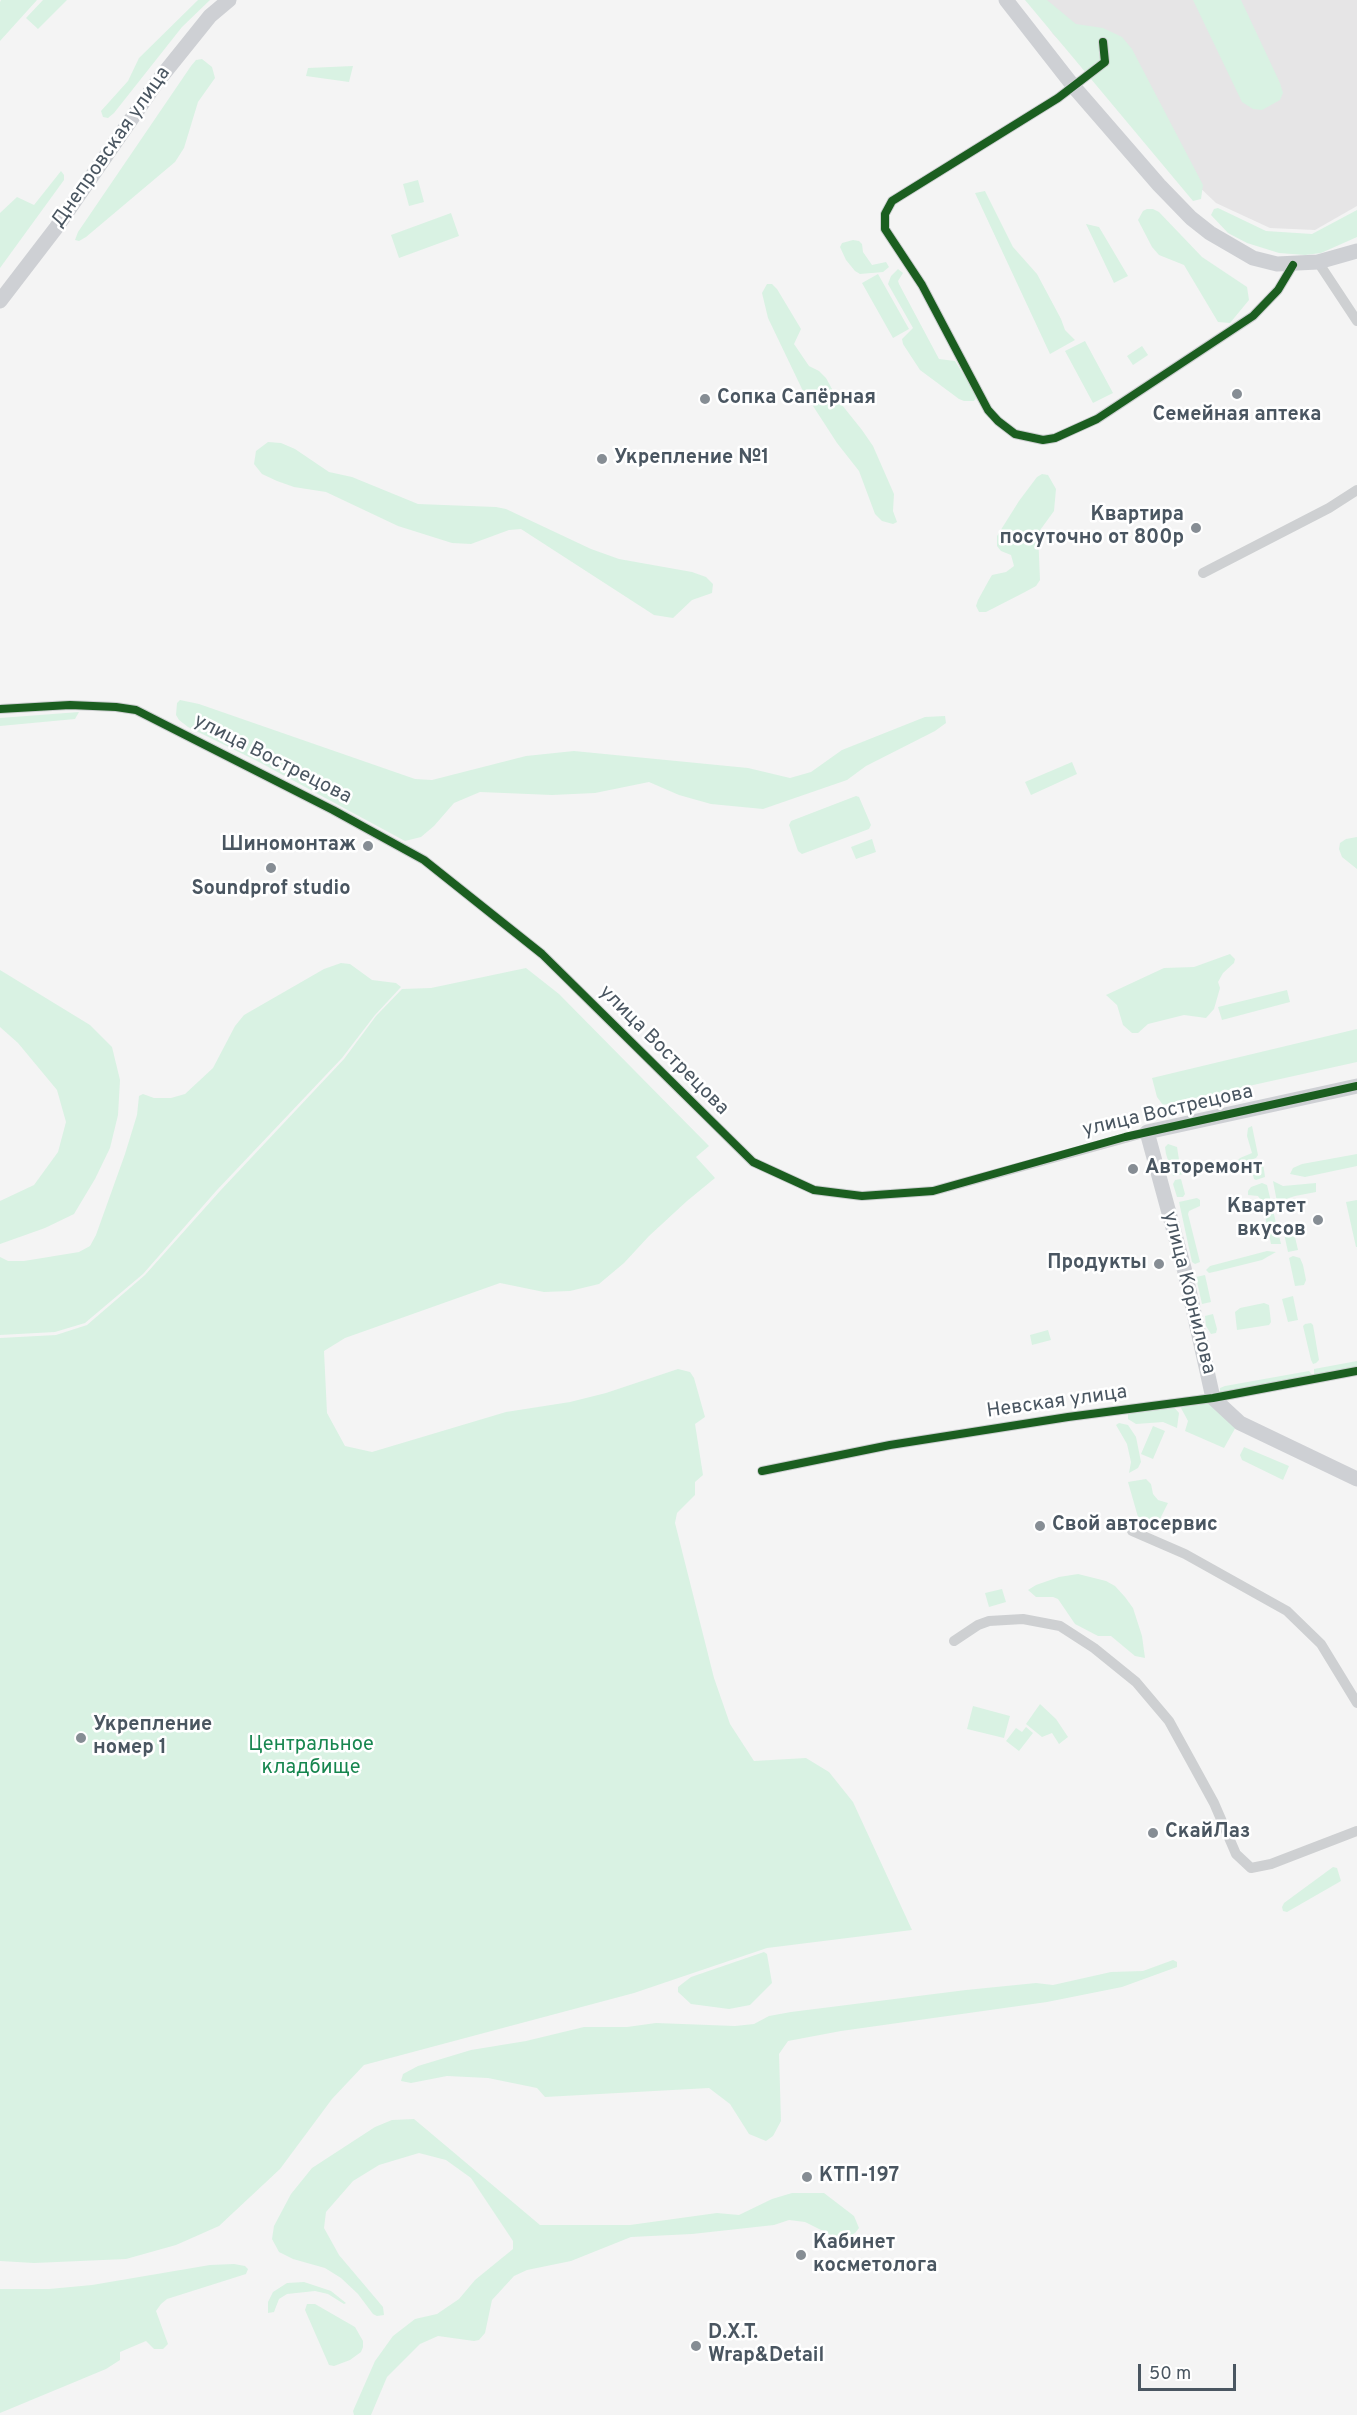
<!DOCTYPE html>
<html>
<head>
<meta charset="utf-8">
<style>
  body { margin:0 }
  #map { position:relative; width:1357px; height:2415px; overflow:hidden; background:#f4f4f4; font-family:Overpass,sans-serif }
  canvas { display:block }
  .scale { position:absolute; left:1138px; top:2364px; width:98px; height:27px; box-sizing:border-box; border:3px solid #4a5661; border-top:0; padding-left:8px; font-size:18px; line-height:21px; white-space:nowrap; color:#4a5661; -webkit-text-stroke:4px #fff; paint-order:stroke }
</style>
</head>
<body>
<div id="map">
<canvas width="1357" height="2415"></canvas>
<div class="scale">50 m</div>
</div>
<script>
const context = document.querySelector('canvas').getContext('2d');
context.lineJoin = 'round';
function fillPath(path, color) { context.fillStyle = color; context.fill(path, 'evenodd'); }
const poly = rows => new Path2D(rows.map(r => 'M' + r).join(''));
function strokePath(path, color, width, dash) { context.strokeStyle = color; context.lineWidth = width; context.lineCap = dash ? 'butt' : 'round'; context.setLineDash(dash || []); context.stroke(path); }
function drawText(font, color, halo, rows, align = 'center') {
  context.font = font + ' Overpass,sans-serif'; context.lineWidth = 5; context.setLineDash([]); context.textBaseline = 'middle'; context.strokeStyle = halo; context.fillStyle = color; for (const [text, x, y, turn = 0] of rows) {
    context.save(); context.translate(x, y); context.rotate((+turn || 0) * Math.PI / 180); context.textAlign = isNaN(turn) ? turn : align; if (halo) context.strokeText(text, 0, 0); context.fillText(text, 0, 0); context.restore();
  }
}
const education = poly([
  [1029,0,1357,0,1357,206,1315,230,1270,228,1216,203,1171,160,1053,34]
]);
const green = poly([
  [1,0,37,0,0,41,0,2],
  [43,0,67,0,38,29,26,18],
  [198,0,210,0,182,27,114,113,108,118,103,117,101,111,128,81,139,58],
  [1025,0,1047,0,1076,24,1103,28,1122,37,1132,49,1203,185,1201,199,1193,201],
  [1193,0,1241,0,1280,83,1283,93,1280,100,1262,110,1253,109,1242,102],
  [202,59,212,67,215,78,198,102,184,148,175,162,86,237,79,241,75,240,78,232,191,66,196,60],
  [353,66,349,82,306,76,308,68],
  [61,171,64,175,64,180,0,268,0,213,17,197,34,205],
  [418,180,424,202,409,206,403,184],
  [985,191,1013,247,1037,274,1061,319,1065,330,1075,340,1050,354,975,193],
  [1218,208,1266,231,1312,234,1357,210,1357,237,1321,253,1305,255,1279,253,1247,243,1228,233,1211,215,1214,209],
  [1147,209,1153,209,1159,212,1202,257,1247,287,1249,300,1230,323,1218,322,1184,265,1159,255,1152,247,1138,220,1143,211],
  [451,213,459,236,399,258,391,235],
  [1086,224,1099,227,1128,276,1114,283],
  [853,240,859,241,862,244,863,252,872,265,886,262,889,267,883,272,860,274,855,271,846,260,840,247,842,243],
  [898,269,903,273,898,281,899,284,939,359,955,361,977,396,974,401,964,401,959,399,920,370,903,344,902,339,913,328,888,284,891,276],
  [878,274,909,329,893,338,862,283],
  [767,284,772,284,777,289,801,329,794,344,809,366,819,371,826,378,838,400,862,430,873,446,894,494,893,511,897,522,893,524,882,521,875,514,859,471,837,443,802,389,768,318,762,293],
  [1085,341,1113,393,1093,403,1065,351],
  [1142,346,1148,355,1133,365,1127,356],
  [268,442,281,443,295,449,329,472,352,477,418,504,496,507,506,509,591,549,619,559,692,572,706,577,713,584,712,593,692,600,673,618,654,615,521,529,509,530,471,544,452,543,398,526,326,492,294,487,277,481,262,474,254,464,256,451],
  [1042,474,1048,475,1056,489,1054,511,1038,533,1040,580,1036,586,1025,592,986,612,979,612,976,606,978,600,989,580,992,575,1006,572,1014,566,1011,555,1001,551,997,546,997,536,1019,501,1037,477],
  [180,700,199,704,415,779,432,780,526,756,574,751,748,768,790,778,811,772,842,750,925,717,945,716,946,723,935,731,866,766,847,780,763,809,711,804,679,795,649,782,595,793,552,795,480,792,454,803,434,826,421,837,405,841,257,761,188,727,179,720,176,715,177,703],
  [79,712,75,719,0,726,0,718],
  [1072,762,1077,774,1031,795,1025,782],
  [856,796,859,797,871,825,869,829,802,854,798,851,789,825,791,821],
  [1357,837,1357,869,1342,857,1339,849,1340,843,1346,839],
  [872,839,876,852,856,859,851,847],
  [1230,954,1235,959,1234,963,1223,973,1218,982,1220,988,1214,1009,1206,1018,1184,1015,1148,1024,1138,1033,1132,1033,1123,1025,1117,1005,1106,995,1164,968,1194,967],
  [341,963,350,964,372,980,396,983,401,987,375,1015,342,1058,217,1190,143,1274,85,1323,55,1332,0,1335,0,1257,8,1261,24,1261,79,1252,90,1246,96,1235,125,1154,137,1115,139,1096,143,1094,154,1098,171,1098,185,1094,213,1068,235,1026,244,1015,324,969],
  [526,968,559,994,709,1146,696,1157,715,1178,687,1201,649,1236,624,1263,599,1284,570,1291,544,1292,500,1283,345,1338,324,1351,327,1413,345,1446,372,1452,506,1412,570,1402,606,1393,678,1369,690,1372,694,1378,705,1417,695,1424,703,1475,695,1482,695,1495,677,1513,675,1523,714,1678,730,1724,754,1761,806,1758,829,1772,853,1802,912,1930,767,1948,634,1993,364,2065,332,2099,280,2169,219,2226,176,2245,126,2259,34,2263,0,2261,0,1338,56,1335,87,1325,145,1275,220,1191,344,1059,376,1016,402,989,431,988],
  [0,970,90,1025,112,1047,120,1080,118,1115,110,1148,95,1179,74,1214,45,1228,0,1244,0,1201,34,1185,58,1152,66,1122,57,1090,18,1043,0,1027],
  [1287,990,1290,1002,1222,1020,1218,1007],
  [1357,1029,1357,1062,1163,1105,1157,1097,1152,1078],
  [1252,1126,1258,1155,1256,1158,1242,1163,1238,1160,1240,1158,1252,1153,1247,1136,1248,1128],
  [1168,1144,1177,1147,1180,1166,1182,1169,1189,1169,1189,1173,1173,1176,1166,1154,1165,1147],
  [1357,1154,1357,1166,1305,1177,1290,1174,1293,1168,1302,1164],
  [1260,1161,1263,1163,1265,1177,1256,1180,1254,1179,1251,1167,1253,1163],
  [1181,1179,1185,1194,1183,1197,1177,1197,1173,1184,1175,1180],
  [1273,1181,1283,1186,1316,1183,1316,1192,1295,1196,1277,1202],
  [1262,1183,1267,1185,1281,1244,1271,1244,1262,1202,1258,1196,1248,1195,1248,1191,1251,1187],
  [1197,1198,1200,1200,1200,1206,1189,1211,1188,1214,1200,1262,1195,1264,1192,1262,1179,1202],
  [1357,1200,1357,1247,1356,1247,1346,1202],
  [1292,1224,1298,1250,1288,1252,1283,1229],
  [1267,1251,1276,1252,1262,1260,1218,1271,1209,1273,1206,1270,1210,1266],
  [1293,1256,1300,1258,1303,1265,1306,1280,1304,1285,1295,1286,1289,1258],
  [1205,1275,1211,1302,1202,1304,1196,1277],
  [1293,1296,1298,1320,1288,1322,1282,1299],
  [1264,1303,1269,1305,1271,1322,1269,1325,1237,1330,1235,1312,1240,1308],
  [1213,1314,1217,1329,1216,1333,1211,1334,1206,1326,1205,1316],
  [1311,1323,1313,1325,1319,1360,1316,1363,1313,1364,1311,1360,1303,1326,1305,1324],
  [1048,1330,1051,1340,1032,1345,1030,1335],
  [1357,1361,1357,1370,1314,1376,1314,1369],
  [1309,1371,1313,1376,1220,1392,1220,1388,1225,1386],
  [1211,1400,1237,1425,1224,1448,1185,1431,1188,1421,1181,1408,1184,1403],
  [1173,1406,1179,1413,1177,1428,1163,1422,1136,1424,1128,1419,1128,1413],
  [1119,1423,1128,1425,1136,1437,1141,1462,1138,1468,1129,1473,1131,1462,1127,1444,1116,1425],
  [1153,1426,1165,1431,1153,1459,1141,1454],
  [1244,1447,1289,1466,1283,1480,1242,1460,1240,1455],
  [1146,1479,1151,1484,1153,1494,1158,1500,1168,1503,1158,1523,1138,1517,1128,1482],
  [1078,1574,1106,1581,1115,1586,1125,1597,1133,1608,1142,1636,1145,1658,1135,1656,1111,1636,1098,1636,1075,1624,1058,1599,1053,1597,1036,1597,1028,1590,1036,1585,1059,1577],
  [1002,1589,1006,1602,989,1607,985,1593],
  [1040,1704,1056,1719,1068,1737,1059,1744,1052,1733,1042,1737,1026,1724],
  [973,1706,1010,1716,1004,1738,967,1729],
  [1026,1727,1033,1733,1019,1751,1006,1741,1016,1728,1022,1732],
  [1333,1867,1337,1868,1341,1881,1287,1912,1283,1911,1282,1907,1284,1903],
  [764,1952,767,1954,772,1983,750,2005,729,2009,691,2004,678,1992,678,1987,691,1977],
  [1173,1960,1177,1962,1177,1967,1122,1987,1047,2002,841,2031,788,2041,779,2054,781,2121,773,2136,766,2141,749,2134,730,2104,709,2088,545,2097,537,2088,488,2078,447,2076,411,2083,401,2081,403,2074,418,2066,471,2050,526,2041,584,2027,627,2027,656,2023,735,2026,754,2024,769,2016,791,2012,966,1990,1036,1983,1053,1985,1111,1972,1143,1971],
  [414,2119,540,2225,630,2225,717,2213,739,2215,772,2199,792,2193,824,2193,854,2216,859,2228,855,2233,848,2237,838,2236,831,2235,805,2222,789,2220,774,2225,692,2234,631,2237,571,2261,527,2270,514,2276,492,2300,485,2333,479,2340,474,2341,438,2336,420,2344,387,2377,371,2415,354,2415,353,2411,375,2361,393,2336,415,2319,437,2314,459,2299,475,2280,513,2249,513,2241,471,2178,446,2160,419,2153,379,2165,353,2181,326,2212,324,2228,339,2255,383,2307,384,2315,377,2316,373,2314,358,2294,341,2278,325,2268,293,2259,279,2252,272,2239,274,2226,291,2194,312,2168,375,2127,392,2120],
  [234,2264,245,2266,248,2269,246,2274,167,2299,161,2304,156,2311,168,2344,163,2349,154,2349,146,2341,120,2352,120,2360,106,2369,0,2413,0,2289,49,2289,92,2285,210,2265],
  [304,2282,331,2291,346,2303,344,2304,328,2294,315,2291,287,2294,279,2299,274,2312,268,2313,268,2302,273,2292,287,2283],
  [307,2304,315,2304,355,2327,363,2341,363,2347,361,2352,350,2360,334,2366,329,2365,305,2310]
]);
const street = poly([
  [1103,42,1105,62,1058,98,892,201,885,214,885,229,922,285,988,410,998,421,1015,434,1043,440,1055,438,1097,419,1253,316,1278,290,1293,265],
  [1318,262,1357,321],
  [1203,573,1329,508,1357,490],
  [0,709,70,705,116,707,136,710,333,810,424,860,542,954,753,1162,814,1190,862,1196,933,1191,1147,1132],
  [762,1471,890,1445,1068,1417,1213,1398,1357,1371],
  [1132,1531,1185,1554,1287,1611,1321,1644,1357,1703],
  [954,1641,978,1625,989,1621,1023,1619,1060,1626,1094,1648,1136,1682,1169,1721,1214,1803,1236,1854,1251,1868,1271,1864,1357,1831]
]);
const secondary = poly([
  [1006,0,1074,87,1159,185,1191,218,1210,233,1253,258,1277,264,1318,262,1357,251],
  [0,301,56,228,157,82,210,16,229,0],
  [1357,1086,1147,1132,1184,1268,1213,1398,1240,1423,1357,1479]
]);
const cycleway = poly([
  [1103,42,1105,62,1058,98,892,201,885,214,885,229,922,285,988,410,998,421,1015,434,1043,440,1055,438,1097,419,1253,316,1278,290,1293,265],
  [0,709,70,705,116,707,136,710,333,810,424,860,542,954,753,1162,814,1190,862,1196,933,1191,1125,1137,1357,1086],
  [762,1471,890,1445,1068,1417,1213,1398,1357,1371]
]);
const markers = [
  [1237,394,6,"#868d94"],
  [705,399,6,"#868d94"],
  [602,459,6,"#868d94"],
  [1196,528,6,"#868d94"],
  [368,846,6,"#868d94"],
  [271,868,6,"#868d94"],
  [1133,1169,6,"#868d94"],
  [1318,1220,6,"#868d94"],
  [1159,1264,6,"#868d94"],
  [1040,1526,6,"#868d94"],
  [81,1738,6,"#868d94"],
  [1153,1833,6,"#868d94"],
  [807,2177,6,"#868d94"],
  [801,2255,6,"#868d94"],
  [696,2346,6,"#868d94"]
];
const streetNames = [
  ["Днепровская улица",112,148,-55],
  ["улица Вострецова",272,760,27],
  ["улица Вострецова",663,1051,45],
  ["улица Вострецова",1168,1112,-13],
  ["улица Корнилова",1188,1293,76],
  ["Невская улица",1057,1403,-8]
];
const poiNames = [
  ["Сопка Сапёрная",717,399],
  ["Семейная аптека",1237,416,"center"],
  ["Укрепление №1",614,459],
  ["Квартира",1184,516,"right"],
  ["посуточно от 800р",1184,539,"right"],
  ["Шиномонтаж",356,846,"right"],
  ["Soundprof studio",271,890,"center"],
  ["Авторемонт",1145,1169],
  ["Квартет",1306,1208,"right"],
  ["вкусов",1306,1231,"right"],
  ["Продукты",1147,1264,"right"],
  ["Свой автосервис",1052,1526],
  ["Укрепление",93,1726],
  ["номер 1",93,1749],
  ["СкайЛаз",1165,1833],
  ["КТП-197",819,2177],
  ["Кабинет",813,2244],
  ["косметолога",813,2267],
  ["D.X.T.",708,2334],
  ["Wrap&Detail",708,2357]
];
const parkNames = [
  ["Центральное",311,1746],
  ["кладбище",311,1769]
];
fillPath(education, '#e6e5e6');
fillPath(green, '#d9f2e3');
strokePath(street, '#ced0d2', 10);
strokePath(secondary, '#ced0d4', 15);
strokePath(cycleway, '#1b5e20', 8);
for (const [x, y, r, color] of markers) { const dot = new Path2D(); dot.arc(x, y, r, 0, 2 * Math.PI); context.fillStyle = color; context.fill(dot); strokePath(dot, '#fff', 2); }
drawText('20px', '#4a5661', '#fff', streetNames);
drawText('bold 20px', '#4a5661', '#fff', poiNames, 'left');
drawText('20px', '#17864f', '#fff', parkNames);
</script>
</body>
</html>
